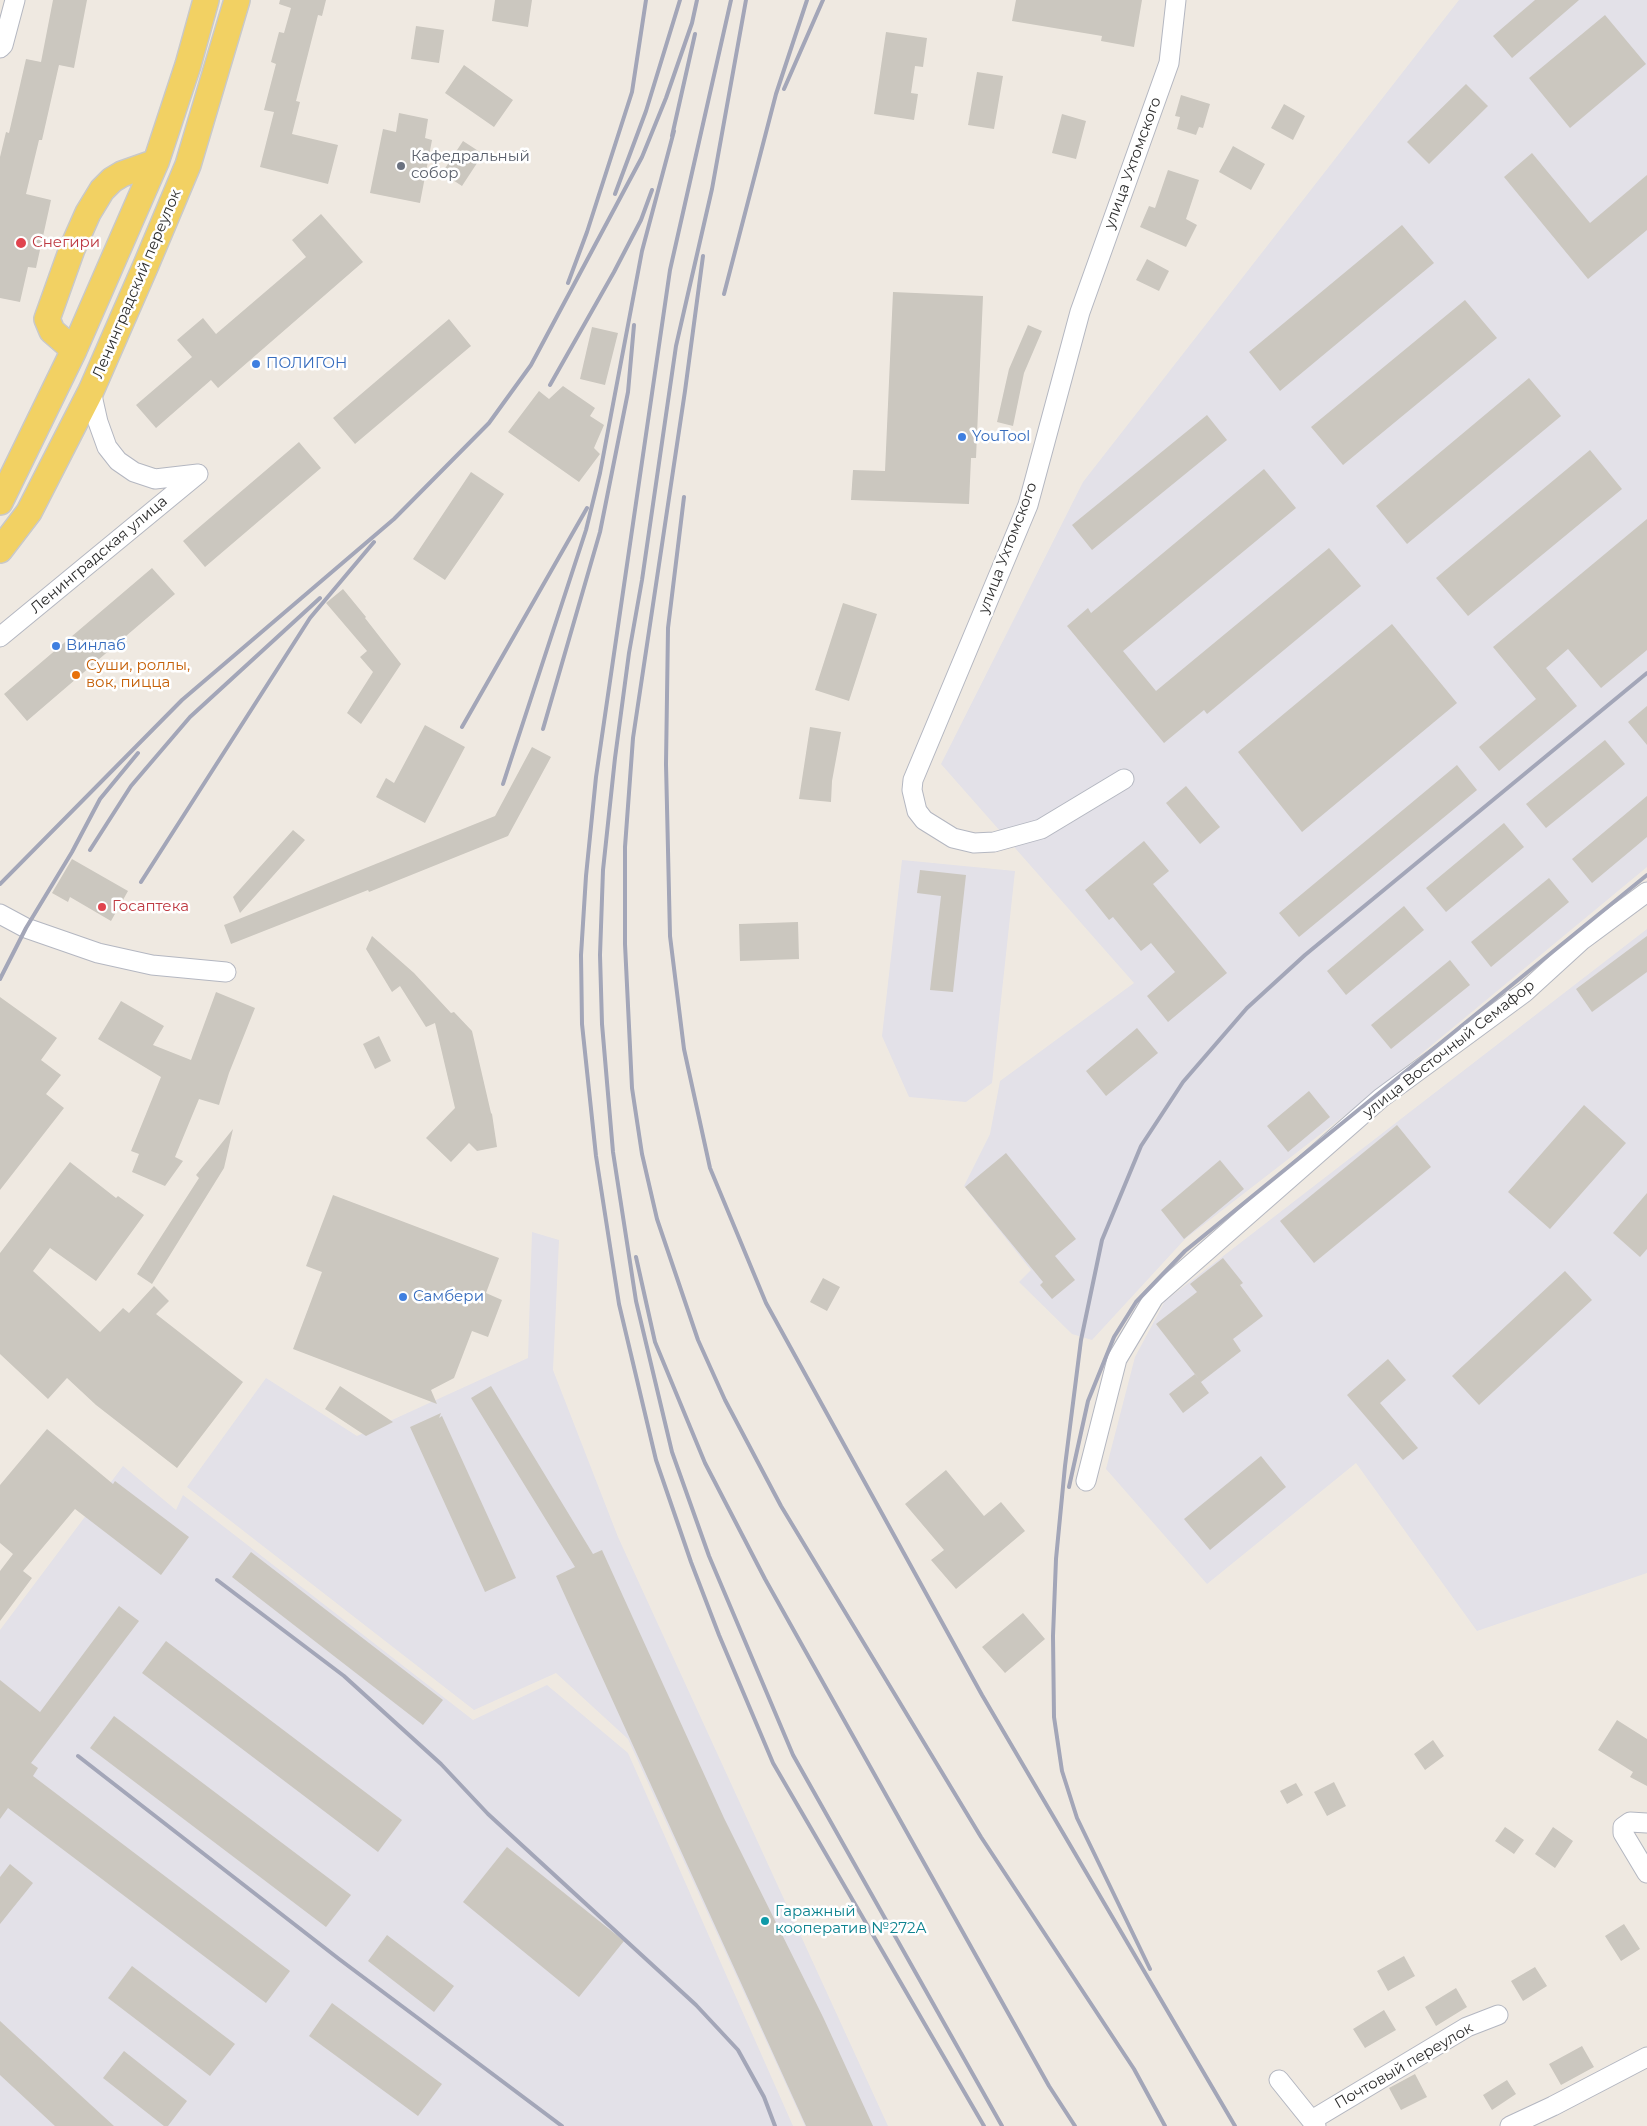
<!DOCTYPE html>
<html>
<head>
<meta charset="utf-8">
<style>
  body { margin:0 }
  canvas { display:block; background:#efe9e1 }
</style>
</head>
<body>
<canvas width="1647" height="2126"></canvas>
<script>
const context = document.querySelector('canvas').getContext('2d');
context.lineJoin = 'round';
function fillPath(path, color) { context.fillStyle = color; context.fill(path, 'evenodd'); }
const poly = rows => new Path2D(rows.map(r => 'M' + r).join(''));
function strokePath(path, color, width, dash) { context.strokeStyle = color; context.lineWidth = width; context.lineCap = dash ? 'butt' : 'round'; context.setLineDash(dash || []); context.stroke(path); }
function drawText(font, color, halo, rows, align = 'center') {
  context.font = font + ' Montserrat,sans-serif'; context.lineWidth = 5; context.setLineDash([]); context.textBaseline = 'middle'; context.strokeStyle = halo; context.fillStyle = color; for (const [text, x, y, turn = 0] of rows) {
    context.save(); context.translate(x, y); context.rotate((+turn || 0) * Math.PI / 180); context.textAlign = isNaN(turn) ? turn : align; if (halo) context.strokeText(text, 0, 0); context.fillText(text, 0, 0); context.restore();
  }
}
const industrial = poly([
  [1459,0,1647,0,1647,867,1375,1092,1185,1239,1092,1340,1072,1334,1019,1282,1031,1270,964,1186,990,1134,1000,1081,1134,983,941,764,1083,482],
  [902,860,1015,871,992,1083,966,1102,909,1097,882,1036],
  [1647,929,1647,1573,1477,1631,1356,1463,1207,1584,1106,1469,1135,1357,1165,1301],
  [532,1232,559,1240,553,1370,618,1537,888,2126,805,2126,628,1739,556,1673,474,1710,187,1487,266,1378,357,1436,528,1358],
  [123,1466,176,1510,183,1495,473,1720,547,1685,628,1753,793,2126,0,2126,0,1630]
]);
const building = poly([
  [53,0,87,0,74,68,59,65,42,140,39,140,26,194,51,200,36,268,28,267,20,302,0,298,0,157,6,132,9,133,26,59,41,62],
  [280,0,326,0,322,16,318,15,296,101,300,102,292,134,338,145,328,184,260,167,274,112,264,110,276,64,271,62,279,32,284,33,291,8,279,4],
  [495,0,532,0,528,27,492,21],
  [1016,0,1142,0,1134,47,1101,41,1102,36,1012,21],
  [1535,0,1579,0,1512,58,1493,36],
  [1605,15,1646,64,1570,128,1529,78],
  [416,26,444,30,439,63,411,59],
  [886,32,927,38,923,67,915,66,911,93,918,94,914,120,874,114],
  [464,65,513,100,494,127,445,93],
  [977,72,1003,76,994,129,968,125],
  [1466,84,1488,106,1429,164,1407,142],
  [1181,95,1210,104,1203,128,1199,127,1196,135,1177,129,1180,117,1175,116],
  [1284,104,1305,116,1293,140,1271,128],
  [399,113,428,119,425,138,432,140,420,203,370,193,383,129,396,132],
  [1062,114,1086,121,1076,159,1052,153],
  [463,141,483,154,462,186,442,173],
  [1233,146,1265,164,1251,190,1219,172],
  [1532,153,1590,223,1647,175,1647,230,1588,279,1504,177],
  [1168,170,1199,180,1186,219,1197,225,1186,247,1140,227,1149,206,1155,208],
  [321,214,363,262,218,388,211,380,156,428,136,405,192,357,177,340,203,318,216,334,306,257,292,240],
  [1402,225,1434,263,1280,391,1249,352],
  [1147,259,1169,271,1159,291,1136,280],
  [893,292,983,296,976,458,971,458,969,504,851,500,853,470,885,471],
  [1465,300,1497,338,1343,465,1311,427],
  [449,319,471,346,355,444,333,418],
  [1028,325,1042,331,1024,373,1013,426,997,422,1009,369],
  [592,327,618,333,605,385,580,379],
  [1529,378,1561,416,1407,544,1376,506],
  [563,386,595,408,590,416,604,425,594,448,600,454,579,482,508,432,539,391,549,399],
  [1207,415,1227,440,1092,550,1072,525],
  [299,442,321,468,205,567,183,541],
  [1590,450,1622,489,1468,616,1436,578],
  [1264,469,1296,508,1123,651,1156,691,1329,548,1361,586,1207,714,1204,710,1164,743,1067,626,1088,608,1091,613],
  [471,472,504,494,445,580,413,559],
  [1647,519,1647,650,1601,688,1568,649,1546,668,1577,706,1499,771,1479,747,1536,699,1493,647],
  [152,568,175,594,27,721,4,694],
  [343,589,366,617,365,618,401,664,361,724,347,713,373,672,360,657,367,651,326,603],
  [843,603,877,614,849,701,815,690],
  [1392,624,1457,703,1302,832,1238,752],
  [1647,706,1647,745,1628,722],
  [425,725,465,747,425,823,376,797,386,778,394,783],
  [810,727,841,732,832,781,831,802,799,799],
  [1605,740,1625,764,1546,828,1526,804],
  [532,747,551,757,508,836,369,892,368,890,231,944,224,925,495,816],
  [1457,765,1477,790,1299,937,1279,913],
  [1186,786,1220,827,1200,844,1166,803],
  [1647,796,1647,837,1592,883,1572,859],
  [1504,823,1524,847,1446,912,1426,888],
  [293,830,305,840,240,913,233,897],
  [1144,841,1169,871,1153,884,1227,973,1168,1022,1147,996,1175,972,1151,943,1141,951,1113,917,1109,920,1085,890],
  [72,859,128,891,111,921,70,897,68,902,52,893],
  [920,870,966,875,953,992,930,990,941,896,917,893],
  [1549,878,1569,902,1491,967,1471,942],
  [1404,906,1424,930,1346,995,1327,971],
  [798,922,799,959,740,961,739,924],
  [372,936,414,973,451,1013,454,1012,472,1031,491,1113,492,1114,497,1147,477,1151,469,1143,451,1162,426,1138,455,1108,435,1023,426,1027,400,986,392,992,366,949],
  [1647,936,1647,972,1592,1012,1576,989],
  [1450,960,1470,985,1391,1049,1371,1025],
  [216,992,255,1008,229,1073,219,1105,199,1099,175,1157,183,1161,165,1186,132,1172,139,1154,131,1151,161,1077,98,1039,121,1001,164,1026,153,1045,191,1060],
  [0,997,57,1038,41,1060,61,1075,46,1094,64,1108,0,1190],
  [1137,1028,1158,1053,1106,1096,1086,1071],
  [379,1036,391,1061,375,1069,363,1044],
  [1309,1091,1330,1117,1288,1152,1267,1126],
  [1584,1105,1626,1143,1550,1229,1508,1192],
  [1397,1125,1431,1167,1314,1263,1280,1221],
  [233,1129,224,1168,152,1284,137,1274,199,1178,196,1175],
  [1006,1153,1076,1239,1055,1256,1075,1280,1052,1299,1040,1285,1043,1282,965,1187],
  [1220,1160,1244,1189,1184,1239,1161,1210],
  [70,1162,116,1198,118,1196,144,1215,96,1281,50,1248,33,1271,100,1332,123,1308,129,1313,154,1286,169,1301,156,1314,243,1382,177,1468,96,1405,67,1378,48,1399,0,1354,0,1253],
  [1647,1193,1647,1249,1640,1257,1613,1233],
  [333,1195,499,1258,486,1293,502,1300,488,1337,472,1331,454,1378,431,1390,437,1404,293,1349,322,1272,306,1266],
  [1223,1258,1243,1283,1240,1285,1263,1316,1233,1339,1241,1351,1201,1382,1156,1324,1197,1292,1190,1284],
  [1565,1271,1592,1300,1479,1405,1452,1376],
  [823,1278,840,1287,827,1311,810,1302],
  [1388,1359,1406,1380,1380,1403,1418,1448,1403,1460,1347,1395],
  [1195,1374,1209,1393,1183,1413,1169,1394],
  [340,1386,393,1422,366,1436,325,1409],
  [491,1386,593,1554,602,1550,724,1818,823,2017,873,2126,806,2126,556,1576,575,1567,471,1398],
  [441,1413,439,1418,442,1416,516,1578,485,1592,410,1427],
  [47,1429,113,1484,115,1481,189,1537,161,1575,75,1509,23,1571,32,1578,0,1621,0,1571,13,1554,0,1543,0,1485],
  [1261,1456,1286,1487,1210,1550,1184,1519],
  [946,1470,984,1516,1001,1502,1025,1531,956,1589,931,1560,944,1550,905,1504],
  [251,1552,443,1700,423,1725,232,1577],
  [119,1606,139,1621,31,1763,38,1768,33,1776,290,1971,266,2003,8,1808,0,1819,0,1680,40,1712],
  [1023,1613,1045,1639,1005,1673,982,1647],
  [166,1641,402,1820,378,1852,142,1673],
  [114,1716,351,1895,326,1927,90,1748],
  [1617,1720,1647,1739,1647,1786,1630,1777,1633,1772,1598,1750],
  [1433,1740,1444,1756,1425,1770,1414,1754],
  [1334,1782,1346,1806,1327,1816,1314,1792],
  [1296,1783,1303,1795,1287,1804,1280,1791],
  [1505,1827,1524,1840,1514,1854,1495,1841],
  [1553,1827,1573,1841,1555,1868,1535,1854],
  [507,1847,624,1941,579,1997,463,1902],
  [10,1864,33,1883,0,1924,0,1877],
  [1624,1924,1640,1949,1621,1961,1605,1936],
  [387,1935,454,1986,434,2012,368,1961],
  [1404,1956,1415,1976,1388,1991,1377,1971],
  [132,1966,235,2044,210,2076,108,1998],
  [1535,1967,1547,1986,1523,2001,1511,1981],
  [1456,1988,1467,2007,1436,2026,1425,2007],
  [332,2003,442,2084,418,2116,309,2036],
  [1384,2010,1396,2030,1365,2048,1353,2029],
  [0,2021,78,2093,114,2126,55,2126,0,2075],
  [1582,2046,1594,2067,1561,2085,1549,2064],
  [124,2051,187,2101,168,2126,164,2126,103,2078],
  [1415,2074,1427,2097,1401,2110,1389,2088],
  [1507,2080,1516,2094,1492,2110,1483,2095]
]);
const minor = poly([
  [0,48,3,45,15,0],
  [91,391,98,422,107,447,118,461,134,472,155,479,198,474],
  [0,637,198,474],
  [1124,779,1041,829,994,842,974,843,953,838,924,820,917,811,912,790,913,780,1028,505,1080,312,1169,63,1176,0],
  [0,914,26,928,98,953,152,965,226,972],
  [1086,1481,1117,1359,1154,1297,1381,1098,1525,992,1582,940,1647,892],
  [1647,1823,1630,1822,1623,1827,1623,1833,1647,1873],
  [1279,2080,1316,2126],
  [1312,2120,1467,2027,1498,2015],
  [1510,2126,1553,2106,1647,2057]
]);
const major = poly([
  [74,350,52,331,47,319,72,249,88,213,102,190,112,180,122,174,156,162],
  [0,502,74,350,156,162,188,65,206,0],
  [0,550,29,512,91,391,146,265,188,165,237,0]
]);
const rail = poly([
  [731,0,670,270,596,777,586,876,581,955,582,1024,596,1156,619,1304,656,1460,691,1562,719,1635,773,1763,984,2126],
  [746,0,712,189,676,346,642,580,629,653,615,758,603,870,600,955,602,1024,613,1152,636,1301,672,1452,709,1556,793,1755,1002,2126],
  [784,89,823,0],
  [672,136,695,34],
  [615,194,646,111,680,0],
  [703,256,685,391,633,738,625,847,625,944,632,1088,642,1154,657,1219,698,1340,725,1400,781,1506,981,1837,1134,2069,1165,2126],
  [568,283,587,232,632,92,646,0],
  [724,294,776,94,807,0],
  [550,385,614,272,641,220,652,190],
  [684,497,668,628,666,764,670,936,684,1049,710,1168,766,1303,982,1695,1235,2126],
  [462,727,587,508],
  [543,729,600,532,628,392,634,325],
  [503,784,586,530,600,473,642,251,674,131],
  [90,850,131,786,190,717,320,598],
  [141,882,310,618,374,542],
  [0,884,182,700,394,519,489,423,531,365,642,157,666,98,692,23,697,0],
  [0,979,26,928,72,852,100,799,138,753],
  [636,1257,655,1342,705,1463,765,1579,1049,2086,1075,2126],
  [1069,1487,1088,1401,1114,1337,1136,1302,1185,1251,1647,875],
  [217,1580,344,1676,441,1764,488,1814,696,2005,738,2050,764,2097,775,2126],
  [78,1756,339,1959,562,2126],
  [1150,1969,1077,1818,1062,1771,1054,1717,1053,1636,1056,1559,1065,1466,1081,1340,1102,1240,1141,1146,1183,1082,1247,1008,1305,955,1647,673]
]);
const markers = [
  [401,166,5,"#6b7280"],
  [21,243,6,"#e0444e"],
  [256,364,5,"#3f7fe0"],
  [962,437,5,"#3f7fe0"],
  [56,646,5,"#3f7fe0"],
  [76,675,5,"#e8710a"],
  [102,907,5,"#e0444e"],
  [403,1297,5,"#3f7fe0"],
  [765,1921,5,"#0f9aa8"]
];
const worshipNames = [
  ["Кафедральный",411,157],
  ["собор",411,174]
];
const streetNames = [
  ["улица Ухтомского",1133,163,-70],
  ["Ленинградский переулок",137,284,-67],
  ["улица Ухтомского",1008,548,-69],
  ["Ленинградская улица",99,555,-40],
  ["улица Восточный Семафор",1449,1049,-38],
  ["Почтовый переулок",1404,2066,-30]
];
const healthNames = [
  ["Снегири",32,243],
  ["Госаптека",112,907]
];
const shopNames = [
  ["ПОЛИГОН",266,364],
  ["YouTool",972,437],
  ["Винлаб",66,646],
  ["Самбери",413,1297]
];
const foodNames = [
  ["Суши, роллы,",86,666],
  ["вок, пицца",86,683]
];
const cultureNames = [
  ["Гаражный",775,1912],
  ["кооператив №272А",775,1929]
];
fillPath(industrial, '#e3e1e8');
fillPath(building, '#cbc7bf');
strokePath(minor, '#b4b7c1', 21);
strokePath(major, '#c9c9c9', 28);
strokePath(minor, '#fff', 19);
strokePath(major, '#f2d163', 25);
strokePath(rail, '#a3a6b8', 4);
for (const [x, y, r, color] of markers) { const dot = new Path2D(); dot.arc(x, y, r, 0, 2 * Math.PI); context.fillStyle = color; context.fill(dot); strokePath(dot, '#fff', 2); }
drawText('15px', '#5b616d', '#fff', worshipNames, 'left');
drawText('15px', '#2e2e2e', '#fff', streetNames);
drawText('15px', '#be3a42', '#fff', healthNames, 'left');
drawText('15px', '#366cbe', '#fff', shopNames, 'left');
drawText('15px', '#c56008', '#fff', foodNames, 'left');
drawText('15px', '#0d838f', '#fff', cultureNames, 'left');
</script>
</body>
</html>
